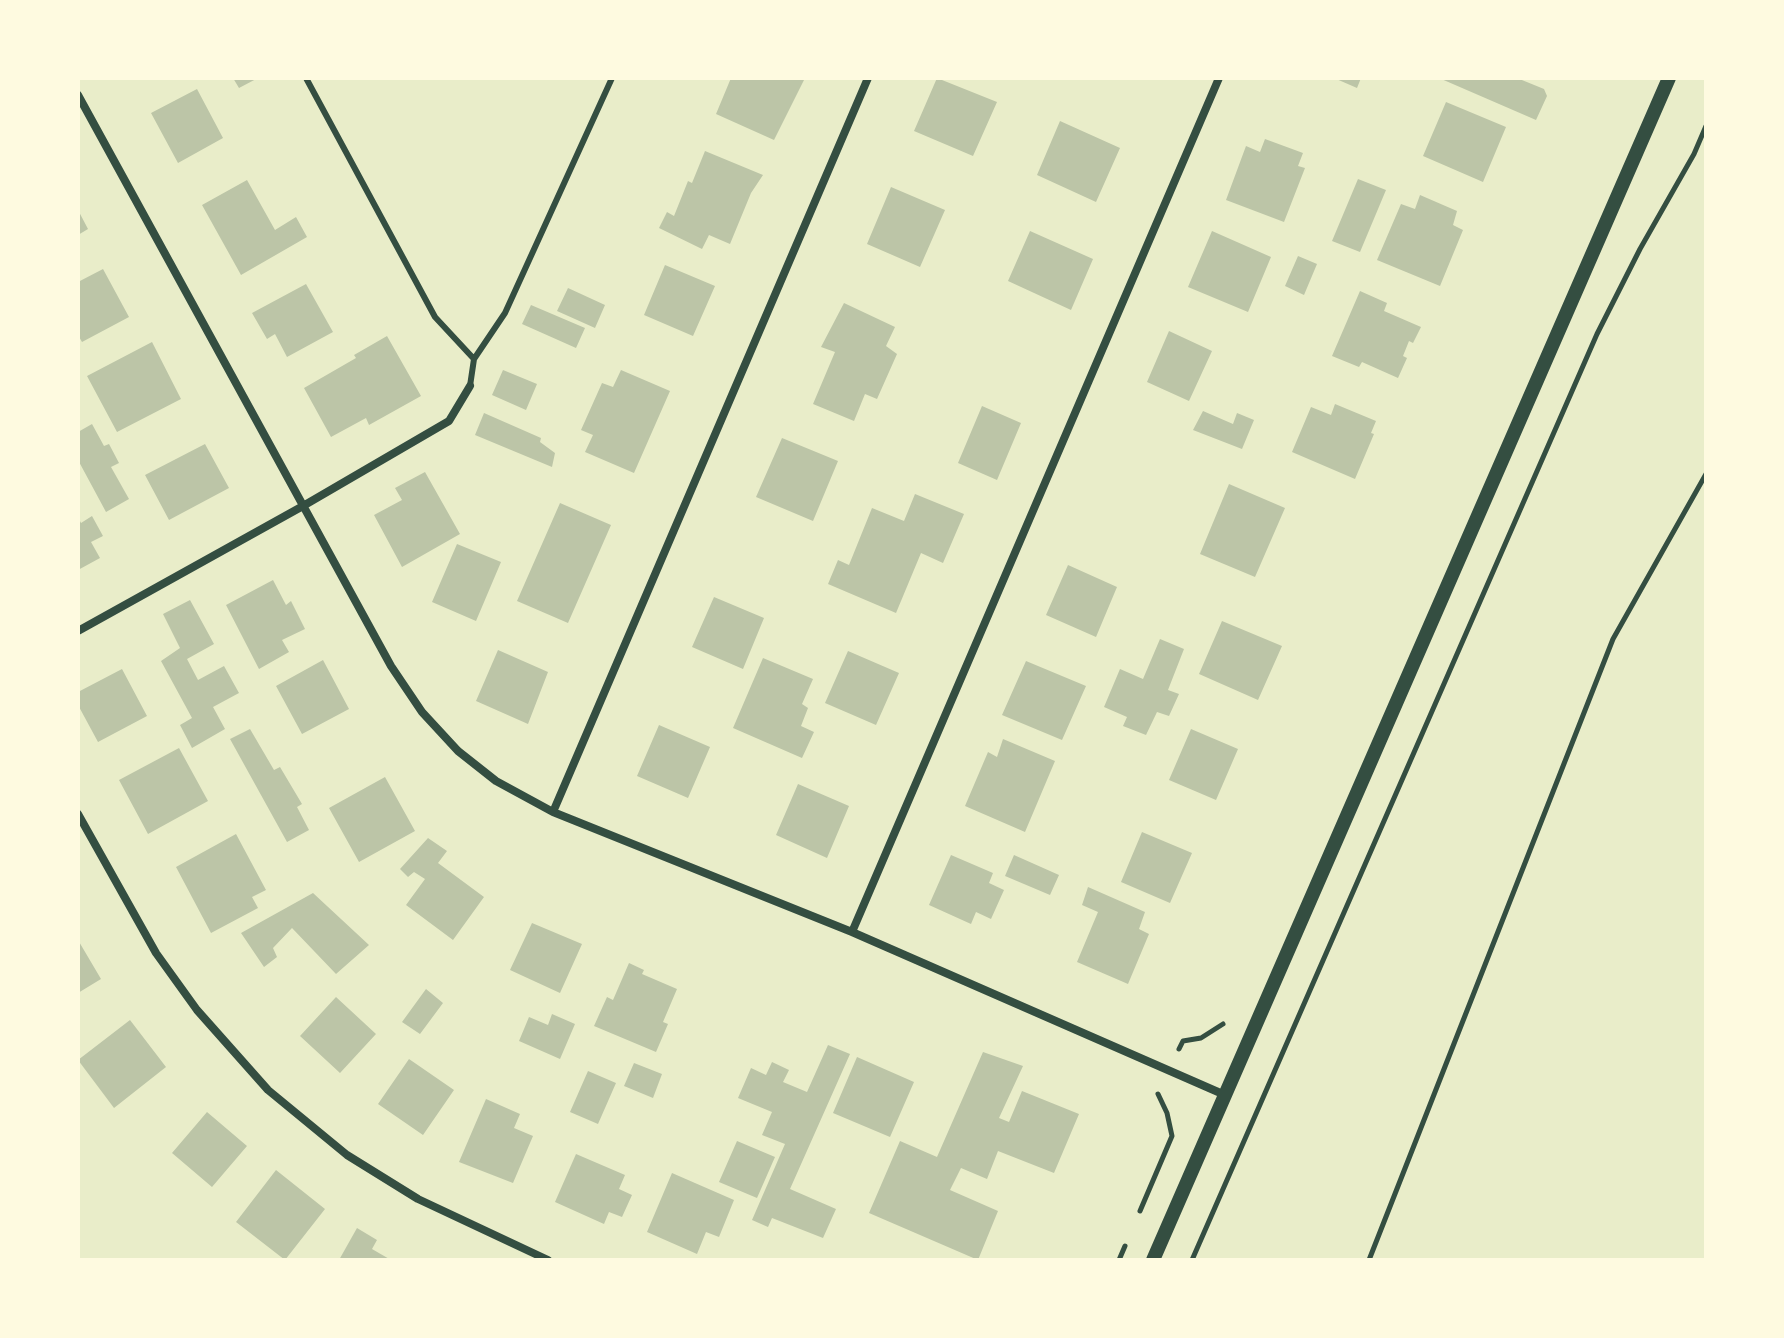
<!DOCTYPE html>
<html>
<head>
<meta charset="utf-8">
<style>
  body { margin:0 }
  #map { position:relative; width:1784px; height:1338px; overflow:hidden; background:#e9edc9; font-family:"Fira Sans",sans-serif }
  canvas { display:block }
  .frame { position:absolute; inset:0; border:80px solid #fefae0; pointer-events:none }
</style>
</head>
<body>
<div id="map">
<canvas width="1784" height="1338"></canvas>
<div class="frame"></div>
</div>
<script>
const context = document.querySelector('canvas').getContext('2d');
context.lineJoin = 'round';
function fillPath(path, color) { context.fillStyle = color; context.fill(path, 'evenodd'); }
const poly = rows => new Path2D(rows.map(r => 'M' + r).join(''));
function strokePath(path, color, width, dash) { context.strokeStyle = color; context.lineWidth = width; context.lineCap = dash ? 'butt' : 'round'; context.setLineDash(dash || []); context.stroke(path); }
const building = poly([
  [233,78,258,78,239,88],
  [731,78,805,78,774,140,716,114],
  [937,78,997,102,973,156,914,131],
  [1334,78,1361,78,1357,88],
  [1439,78,1517,78,1544,89,1547,96,1536,120],
  [197,89,223,138,178,163,151,113],
  [1446,102,1506,127,1483,182,1423,156],
  [1060,121,1120,148,1096,202,1037,175],
  [1265,139,1303,153,1298,166,1305,168,1284,222,1226,200,1246,146,1260,152],
  [705,151,763,175,751,193,730,244,709,235,702,249,659,228,667,212,674,216,688,181,692,183],
  [1358,179,1386,190,1360,252,1332,241],
  [247,180,275,230,296,217,307,237,241,275,202,205],
  [891,187,945,210,920,267,867,244],
  [1420,195,1457,211,1453,225,1463,230,1440,286,1377,260,1401,204,1415,209],
  [78,210,88,229,78,235],
  [1030,231,1093,259,1071,310,1008,281],
  [1212,231,1271,257,1248,312,1188,287],
  [1298,256,1317,264,1304,295,1285,286],
  [665,265,715,286,693,336,644,315],
  [103,269,129,317,82,342,78,335,78,282],
  [306,284,333,332,287,357,275,334,267,339,252,313],
  [568,288,605,305,595,328,557,311],
  [1360,291,1387,303,1384,311,1421,327,1413,343,1409,341,1403,356,1407,358,1398,378,1362,362,1359,367,1332,356],
  [844,303,895,327,886,346,897,354,877,399,865,394,854,421,813,404,835,352,821,347],
  [531,305,585,328,576,348,522,324],
  [1169,331,1212,351,1189,401,1147,382],
  [387,336,421,396,369,425,366,418,331,437,304,388,356,358,354,355],
  [152,342,181,399,117,432,87,376],
  [503,370,537,384,526,410,492,395],
  [621,370,670,391,634,473,585,452,593,435,581,430,602,383,613,387],
  [1335,404,1376,421,1371,433,1374,434,1355,479,1292,452,1311,407,1331,415],
  [982,406,1021,423,997,480,958,463],
  [1203,411,1233,424,1237,413,1254,420,1242,449,1193,430],
  [484,413,541,438,540,442,555,453,552,467,475,435],
  [92,424,104,446,109,444,119,463,111,467,129,499,106,512,78,460,78,432],
  [782,438,838,461,813,521,756,497],
  [205,444,229,488,169,520,145,475],
  [425,472,460,534,402,567,374,515,402,500,395,488],
  [1229,484,1285,508,1255,577,1200,554],
  [915,494,964,514,943,563,921,553,896,613,828,584,838,560,849,565,872,508,904,521],
  [560,503,611,525,568,623,517,601],
  [92,516,103,536,91,542,100,558,78,570,78,517,81,523],
  [457,544,501,562,476,621,432,602],
  [1068,565,1117,587,1096,637,1046,615],
  [273,580,286,605,291,601,305,629,282,640,289,652,259,669,226,605],
  [714,597,764,618,743,669,692,647],
  [190,600,214,644,187,659,198,680,224,666,239,693,213,707,225,729,192,748,180,725,192,718,161,661,180,648,163,614],
  [1222,621,1282,646,1258,700,1199,674],
  [1160,639,1184,649,1168,690,1179,694,1169,716,1157,712,1146,735,1123,726,1127,717,1104,707,1120,669,1143,679],
  [498,650,548,672,528,724,476,701],
  [848,651,899,673,876,725,825,703],
  [763,658,813,679,802,704,808,708,801,726,814,732,802,758,733,728],
  [323,660,349,709,302,734,276,686],
  [1026,661,1086,686,1062,740,1002,715],
  [122,669,147,716,98,742,78,705,78,692],
  [659,725,710,747,688,798,637,776],
  [250,729,274,770,280,767,302,804,297,807,309,830,287,842,230,739],
  [1191,729,1238,749,1216,800,1169,780],
  [1003,739,1055,761,1025,832,965,806,988,752,997,757],
  [179,748,208,801,148,834,119,780],
  [385,777,415,831,359,862,329,808],
  [798,784,849,806,827,858,776,835],
  [1142,832,1192,853,1170,903,1121,882],
  [236,834,266,890,252,897,258,908,211,933,176,867],
  [428,838,447,851,438,863,484,897,453,940,406,905,425,879,414,872,408,877,400,869],
  [951,855,993,873,989,883,1004,890,991,919,976,912,971,924,929,905],
  [1014,855,1059,875,1050,895,1005,876],
  [1088,887,1145,912,1139,929,1149,934,1128,984,1077,962,1098,912,1082,905],
  [313,893,369,945,336,974,292,928,273,948,277,957,264,967,241,933],
  [532,923,582,944,560,993,510,970],
  [78,940,101,979,78,993],
  [629,963,644,970,642,974,677,989,663,1022,668,1024,656,1052,594,1026,607,997,613,1000],
  [426,989,443,1003,420,1034,402,1022],
  [336,997,376,1034,340,1073,300,1036],
  [552,1014,575,1024,560,1059,519,1041,529,1017,548,1025],
  [130,1020,166,1067,114,1108,78,1060],
  [828,1045,850,1054,790,1189,836,1209,823,1238,772,1218,768,1227,752,1220,785,1144,762,1135,772,1112,738,1098,751,1068,766,1075,772,1062,789,1070,783,1082,807,1092],
  [983,1052,1023,1066,999,1118,1009,1122,1022,1091,1079,1114,1054,1173,998,1151,987,1179,961,1168,950,1190,998,1211,978,1260,869,1213,900,1141,937,1157],
  [857,1057,914,1082,890,1137,833,1113],
  [409,1059,454,1090,423,1135,378,1104],
  [634,1063,662,1074,653,1098,624,1086],
  [588,1071,616,1083,598,1124,570,1112],
  [486,1099,520,1114,514,1128,533,1136,513,1183,459,1162],
  [207,1112,247,1146,212,1187,172,1153],
  [737,1141,775,1157,757,1198,719,1182],
  [576,1154,625,1175,619,1189,632,1195,622,1217,609,1212,604,1224,555,1202],
  [276,1170,325,1209,285,1260,236,1222],
  [672,1173,734,1200,719,1237,706,1232,697,1254,647,1232],
  [357,1228,377,1240,372,1249,391,1260,339,1260]
]);
const path = poly([
  [1179,1049,1183,1041,1201,1038,1223,1024],
  [1140,1211,1172,1136,1167,1113,1158,1094],
  [1119,1260,1125,1246],
  [1192,1260,1597,334,1640,249,1694,154,1706,126],
  [1369,1260,1613,639,1706,474]
]);
const service = poly([
  [306,78,435,317,474,359,470,386],
  [474,359,505,313,612,78]
]);
const minor = poly([
  [78,95,391,666,422,712,458,751,496,781,553,812,852,932,1225,1095],
  [78,631,303,506,449,421,470,386],
  [553,812,868,78],
  [78,814,156,953,197,1010,268,1090,347,1155,418,1199,548,1260],
  [852,932,1219,78]
]);
const tertiary = poly([
  [1153,1260,1669,78]
]);
fillPath(building, '#bcc5a7');
strokePath(path, '#344e41', 5);
strokePath(service, '#344e41', 6);
strokePath(minor, '#344e41', 8);
strokePath(tertiary, '#344e41', 14);
</script>
</body>
</html>
